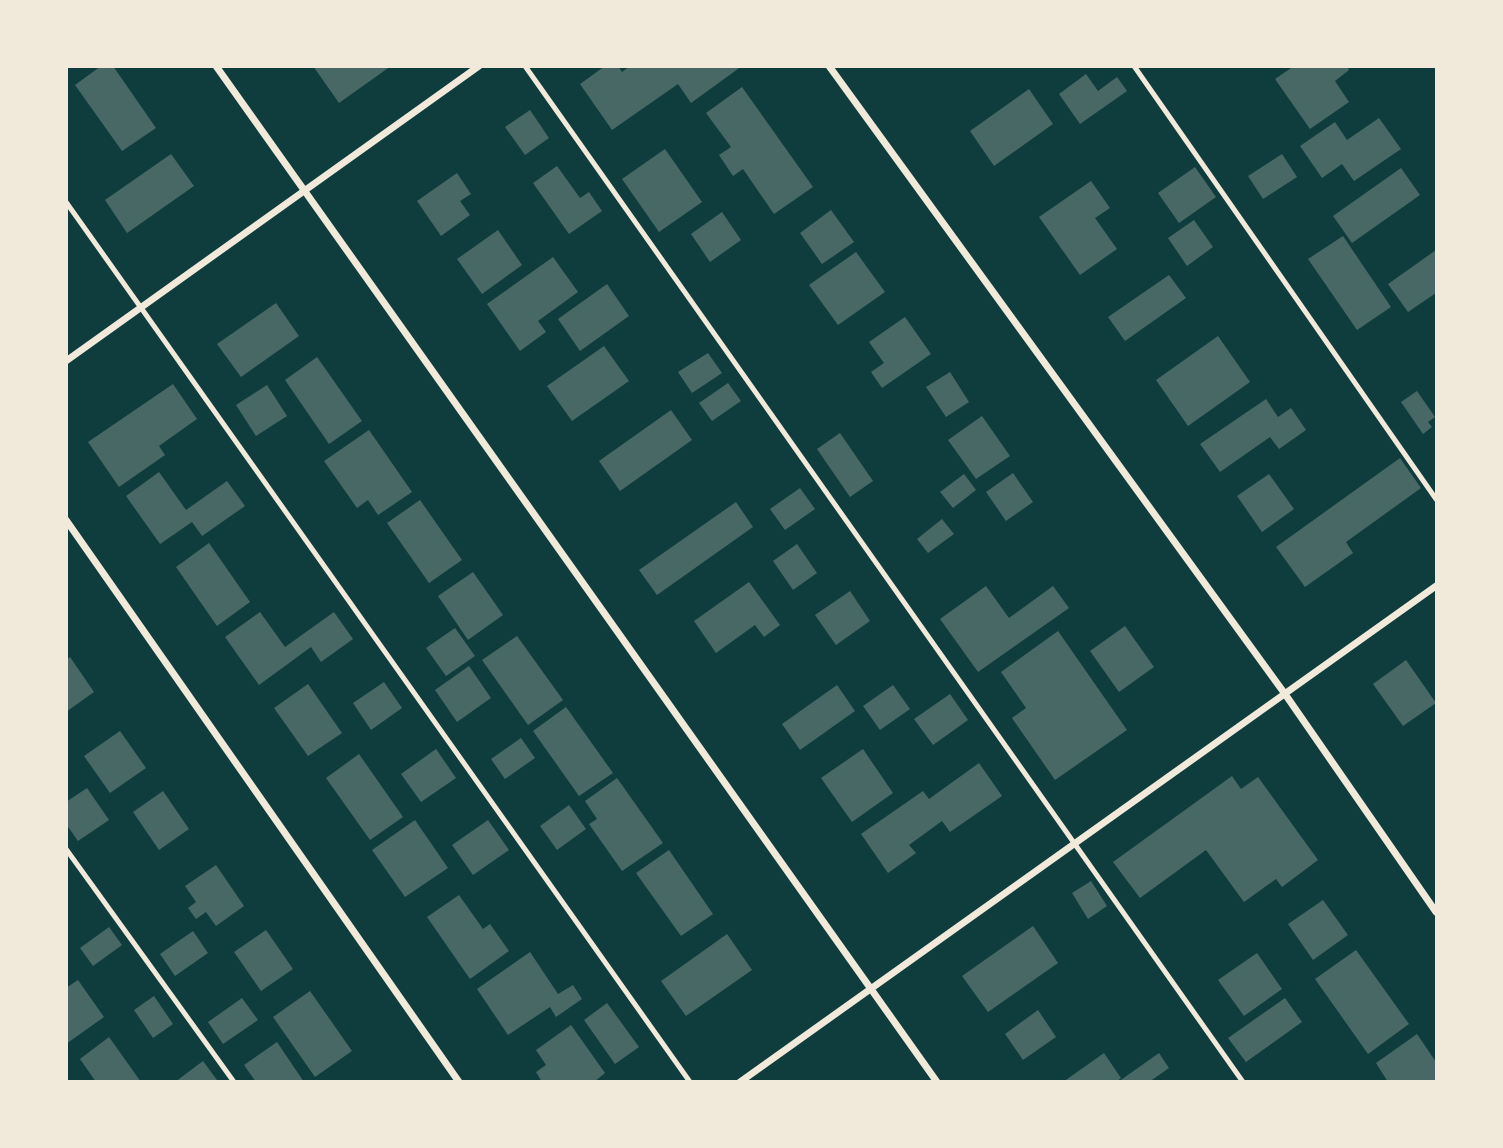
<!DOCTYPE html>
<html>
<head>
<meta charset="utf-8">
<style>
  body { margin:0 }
  #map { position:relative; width:1503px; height:1148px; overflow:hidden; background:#0f3d3e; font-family:"Fira Sans",sans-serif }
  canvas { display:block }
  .frame { position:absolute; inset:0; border:68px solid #f1e9da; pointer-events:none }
</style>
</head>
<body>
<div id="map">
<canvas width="1503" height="1148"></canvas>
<div class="frame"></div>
</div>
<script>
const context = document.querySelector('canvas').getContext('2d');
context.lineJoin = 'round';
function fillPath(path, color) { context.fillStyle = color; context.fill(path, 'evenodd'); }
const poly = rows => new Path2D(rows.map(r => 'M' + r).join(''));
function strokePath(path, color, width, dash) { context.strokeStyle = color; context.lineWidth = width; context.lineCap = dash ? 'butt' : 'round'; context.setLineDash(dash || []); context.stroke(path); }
const building = poly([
  [101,66,113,66,156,128,122,151,75,85],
  [313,66,391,66,339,103],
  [605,66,618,66,622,72,630,66,742,66,691,103,678,84,612,130,580,84],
  [1294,66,1347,66,1349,70,1335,81,1349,102,1310,129,1275,79],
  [1086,74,1098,91,1117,77,1127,91,1080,124,1059,94],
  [742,87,813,187,774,214,743,169,733,176,719,155,731,147,706,113],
  [1029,89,1053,124,994,166,970,131],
  [530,110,549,138,525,155,505,127],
  [1379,118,1401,149,1354,181,1342,164,1322,178,1300,146,1335,122,1347,140],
  [665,149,702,202,659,232,622,179],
  [171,154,194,186,127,233,105,200],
  [1282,154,1297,177,1263,199,1248,176],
  [557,166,580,198,589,192,602,211,569,234,533,183],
  [1195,167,1216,197,1179,223,1158,193],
  [1401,168,1420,195,1352,243,1333,216],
  [457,173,471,194,460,201,470,215,441,236,417,201],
  [1091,181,1110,208,1095,218,1117,249,1080,275,1039,217],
  [831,210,854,242,822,264,800,233],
  [722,212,741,240,710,262,691,234],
  [1194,220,1213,247,1187,266,1168,238],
  [498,230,522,265,482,294,457,259],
  [1343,236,1391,307,1357,330,1308,259],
  [1436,250,1436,293,1408,312,1388,284],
  [856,252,885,292,838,325,809,285],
  [553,257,578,292,538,321,546,332,520,351,487,304],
  [1169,275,1186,298,1125,341,1108,317],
  [607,284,629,316,580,351,558,319],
  [276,303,299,336,241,377,217,344],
  [905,317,931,354,882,388,871,372,884,363,869,342],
  [1218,336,1250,382,1188,426,1156,380],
  [604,346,629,381,572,421,547,386],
  [708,353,722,373,692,393,678,372],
  [317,357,362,421,329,444,285,380],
  [950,372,969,402,946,417,926,387],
  [728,383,741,401,712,421,699,403],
  [173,384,197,419,159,446,165,455,119,487,88,442],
  [267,385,287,416,256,436,236,405],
  [1417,391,1435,417,1428,422,1432,427,1423,434,1401,402],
  [1266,399,1278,417,1291,408,1306,430,1279,449,1270,437,1220,472,1200,444],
  [671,410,692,440,620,491,599,461],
  [982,416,1010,456,976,479,948,440],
  [369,430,412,492,378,515,368,500,357,508,324,461],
  [840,433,873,481,850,497,817,449],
  [1400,458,1421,488,1346,542,1353,553,1305,587,1276,547],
  [159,472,186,510,227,481,245,506,202,536,192,522,160,544,126,496],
  [1013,473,1033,502,1006,521,986,492],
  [964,474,976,490,953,508,940,492],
  [1269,474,1294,509,1262,532,1237,496],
  [800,488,815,509,785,530,770,509],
  [420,500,462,560,429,583,387,523],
  [736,502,753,527,657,595,639,570],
  [942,519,954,534,928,553,917,539],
  [209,543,250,602,217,626,176,567],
  [797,544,817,573,793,590,773,561],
  [473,572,503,615,468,640,438,596],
  [749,582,780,625,764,637,755,625,716,653,694,621],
  [986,586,1009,618,1053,586,1069,608,978,672,940,619],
  [850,591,870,621,836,645,815,615],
  [260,612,285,647,334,612,353,639,321,662,311,647,259,685,225,637],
  [1125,626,1154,667,1119,692,1090,651],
  [455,628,475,656,446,676,426,648],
  [1058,631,1127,730,1055,780,1012,718,1026,708,1001,672],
  [517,636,563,700,528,725,482,660],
  [70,657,94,692,66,712,66,660],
  [1406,660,1436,703,1403,726,1373,684],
  [469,666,491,698,457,722,435,690],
  [384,682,402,708,371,730,353,703],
  [308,684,342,733,308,756,274,708],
  [837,685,855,711,800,750,782,724],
  [893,685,910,709,880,730,863,706],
  [950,694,968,720,933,745,914,719],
  [566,707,613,773,579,796,533,731],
  [120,731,146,768,110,793,84,756],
  [521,738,535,758,505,779,491,759],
  [436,749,456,778,421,802,401,774],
  [863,749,893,793,852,822,821,778],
  [359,754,403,817,370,840,326,778],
  [979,763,1002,796,950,832,942,821,909,845,916,853,888,873,861,834,923,791,929,799],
  [1232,776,1241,789,1258,777,1318,860,1282,887,1276,879,1244,902,1206,850,1140,898,1113,862],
  [617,778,663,843,622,871,589,824,597,819,585,801],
  [87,788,109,820,78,841,66,824,66,802],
  [163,791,189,829,159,850,133,812],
  [569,805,586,829,557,850,540,826],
  [415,820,448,868,405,897,372,850],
  [488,820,509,850,473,875,452,845],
  [669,850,713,914,681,936,636,873],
  [216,865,244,906,216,926,206,912,196,919,188,908,196,902,185,886],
  [1091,881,1107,906,1088,919,1072,893],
  [459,895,483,929,490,924,509,951,470,979,427,917],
  [1323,900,1348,935,1313,960,1288,924],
  [1033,926,1058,963,988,1012,962,976],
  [109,927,122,945,93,966,80,948],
  [266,930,293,969,261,991,234,952],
  [193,931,208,953,175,976,160,954],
  [727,934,752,970,686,1016,661,981],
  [1356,950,1409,1024,1368,1054,1315,979],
  [530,952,558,994,573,985,582,999,556,1017,550,1007,508,1035,477,989],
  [1257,953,1282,989,1244,1016,1218,980],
  [78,980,104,1017,66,1044,66,988],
  [310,991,352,1051,315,1077,273,1017],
  [154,996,173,1024,153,1038,134,1010],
  [242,998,258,1020,223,1044,208,1022],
  [1285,998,1302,1022,1246,1062,1228,1038],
  [607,1003,639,1047,615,1064,584,1020],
  [1038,1010,1056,1037,1023,1060,1005,1034],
  [571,1025,605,1073,594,1082,542,1082,536,1072,546,1065,536,1050],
  [1417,1034,1436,1062,1436,1082,1388,1082,1376,1063],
  [109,1037,141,1082,96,1082,80,1059],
  [277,1042,304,1082,256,1082,244,1065],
  [1104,1053,1121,1078,1116,1082,1063,1082],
  [1159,1053,1169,1068,1149,1082,1118,1082],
  [203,1061,217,1080,175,1082]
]);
const service = poly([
  [525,66,1243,1082],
  [1134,66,1436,499],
  [66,202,690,1082],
  [66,849,234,1082]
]);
const minor = poly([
  [216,66,937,1082],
  [829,66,1285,694,1436,912],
  [66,361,479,66],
  [66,520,459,1082],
  [740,1082,1436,586]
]);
fillPath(building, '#486865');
strokePath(service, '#f1e9da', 5);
strokePath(minor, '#f1e9da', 7);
</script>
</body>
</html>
